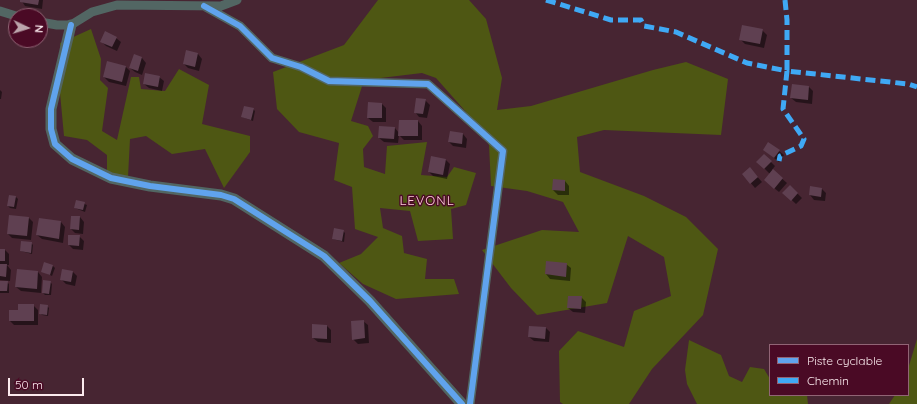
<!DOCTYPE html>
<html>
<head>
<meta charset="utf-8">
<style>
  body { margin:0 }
  #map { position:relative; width:917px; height:404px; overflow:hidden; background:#472532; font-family:Quicksand,sans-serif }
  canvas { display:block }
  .legend { position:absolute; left:769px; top:344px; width:140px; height:52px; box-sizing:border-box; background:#4a0a25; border:1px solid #916475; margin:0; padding:5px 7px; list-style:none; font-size:12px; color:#fbeaee }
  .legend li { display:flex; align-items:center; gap:8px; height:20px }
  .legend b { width:20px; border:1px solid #916475 }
  .north { position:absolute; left:8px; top:8px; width:40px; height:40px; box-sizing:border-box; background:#4a0a25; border:1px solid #916475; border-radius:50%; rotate:94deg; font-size:11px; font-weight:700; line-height:16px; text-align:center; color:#fbeaee }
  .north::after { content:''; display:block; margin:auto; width:14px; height:18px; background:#bca5ac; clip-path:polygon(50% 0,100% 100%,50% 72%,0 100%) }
  .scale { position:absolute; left:8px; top:378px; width:76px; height:18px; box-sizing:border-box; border:2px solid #fbeaee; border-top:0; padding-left:5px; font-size:12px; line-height:14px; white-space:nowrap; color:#fbeaee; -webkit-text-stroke:3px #4a0a25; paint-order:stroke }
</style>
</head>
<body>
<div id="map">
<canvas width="917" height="404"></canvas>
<ul class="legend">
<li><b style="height:5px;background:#60a3ed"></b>Piste cyclable</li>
<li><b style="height:5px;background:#3fa9f5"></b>Chemin</li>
</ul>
<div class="north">N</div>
<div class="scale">50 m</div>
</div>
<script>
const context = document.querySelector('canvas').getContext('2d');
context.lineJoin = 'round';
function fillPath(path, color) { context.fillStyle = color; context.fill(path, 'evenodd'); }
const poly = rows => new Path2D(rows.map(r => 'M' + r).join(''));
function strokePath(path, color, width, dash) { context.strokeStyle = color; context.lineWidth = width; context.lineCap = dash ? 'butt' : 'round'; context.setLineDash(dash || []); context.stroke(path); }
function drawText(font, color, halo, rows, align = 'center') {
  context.font = font + ' Quicksand,sans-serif'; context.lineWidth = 3; context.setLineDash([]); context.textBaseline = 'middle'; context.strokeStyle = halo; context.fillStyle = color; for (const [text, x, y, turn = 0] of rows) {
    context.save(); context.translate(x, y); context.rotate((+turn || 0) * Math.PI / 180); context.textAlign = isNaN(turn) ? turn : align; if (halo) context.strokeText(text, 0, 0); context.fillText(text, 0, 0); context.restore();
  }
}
const forest = poly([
  [378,0,469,0,486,19,502,78,497,110,531,106,653,70,686,62,728,79,721,135,604,130,577,137,580,172,644,196,686,217,718,249,703,315,652,369,629,404,563,404,560,402,559,351,578,331,624,347,634,311,671,296,664,257,628,236,607,303,537,315,511,288,482,250,542,230,579,232,563,202,527,191,491,186,489,145,466,112,436,78,422,73,364,80,351,121,368,126,373,136,363,149,364,167,385,174,387,146,427,142,421,175,447,177,454,167,476,173,466,205,451,209,453,239,418,241,410,211,380,208,383,228,402,236,404,253,427,259,425,279,454,279,459,294,396,299,363,284,339,263,361,254,378,237,355,229,352,187,334,180,339,143,299,132,277,109,273,72,344,45],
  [91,29,101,59,100,80,108,88,102,131,117,140,131,77,139,77,141,89,165,91,179,69,209,85,202,124,250,136,250,152,224,188,205,149,172,154,146,136,130,139,128,177,107,173,107,155,87,140,64,136,60,93,60,43],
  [917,339,917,404,889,404,895,395,908,395,908,369],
  [689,340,721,355,729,376,742,382,750,367,764,369,770,379,770,395,807,395,808,404,697,404,687,384,685,370]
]);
const shadow = poly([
  [21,0,43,0,42,9,25,6],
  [762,30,767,35,764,48,745,44,740,39],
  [116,38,121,42,117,51,106,46,102,42],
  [187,52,198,54,202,59,199,71,188,68,184,64],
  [134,56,142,58,146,63,142,75,135,72,130,68],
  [126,67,130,71,126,86,109,82,104,77],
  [159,77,164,81,162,91,149,88,144,84],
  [809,87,813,91,812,104,796,102,791,98],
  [0,90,2,92,1,99,0,99],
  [425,100,430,105,427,118,419,117,415,112],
  [369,103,382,104,386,108,386,122,373,122,368,118],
  [253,109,255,111,253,121,242,117],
  [418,121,422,126,422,140,404,140,399,135,398,143,384,142,379,138,395,128,399,133],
  [463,134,467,139,466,148,453,146,449,142],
  [764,150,779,151,784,155,779,162],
  [764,155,775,166,772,170,787,183,779,192,769,184,770,174,758,162],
  [445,159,450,164,447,179,433,176,429,172],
  [754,173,762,182,755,188,743,174],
  [554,180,565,181,569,186,569,195,558,195,553,190],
  [790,186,802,198,796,204,784,193],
  [821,188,826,193,825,201,814,200,810,195],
  [16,197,18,199,16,209,10,208,8,206],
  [77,201,87,205,85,212,75,208],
  [80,217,84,222,83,234,75,233,71,229],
  [29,218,33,222,31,240,12,238,8,234],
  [40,219,61,222,65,227,63,243,42,239,37,235],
  [343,231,345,233,344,242,333,239],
  [79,236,84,241,83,250,73,249,69,245],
  [31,243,33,245,32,254,21,251],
  [0,250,5,250,9,254,9,265,7,265,11,270,10,281,0,280],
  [566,264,571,268,570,281,550,279,546,274],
  [53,266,55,268,52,276,42,271],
  [18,270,38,272,42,277,41,293,21,291,16,287],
  [73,272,77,276,75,286,66,284,61,279],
  [6,281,9,284,9,293,0,293,0,282,6,282],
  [50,282,52,284,51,295,45,295,43,293],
  [581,297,586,302,585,313,573,312,568,308],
  [33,305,38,310,38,325,14,325,10,321,19,311],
  [47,306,49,308,48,316,42,315,40,313],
  [363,321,368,325,369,343,358,344,353,339],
  [327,326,331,330,331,343,318,342,313,338],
  [546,328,550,332,549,342,534,341,529,337]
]);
const building = poly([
  [20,0,39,0,38,5,20,2],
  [742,25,763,29,760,44,739,40],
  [105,31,117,37,112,47,100,42],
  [186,50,198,53,195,67,183,64],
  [134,54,142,57,138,71,129,68],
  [107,61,126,66,122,82,103,77],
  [145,73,160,76,158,87,143,84],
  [792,84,809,86,808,100,790,98],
  [416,98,426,99,423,114,414,113],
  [368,102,382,103,382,118,367,118],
  [244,106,254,108,251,120,241,117],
  [399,120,418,120,418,136,398,136],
  [379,126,395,127,394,139,378,138],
  [450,131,463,133,462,144,448,142],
  [768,142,780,150,774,158,763,150],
  [764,154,772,161,764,169,756,162],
  [431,156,446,159,443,175,428,172],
  [750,167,758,177,750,184,742,174],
  [773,169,783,178,774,189,764,180],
  [553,179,565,180,565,191,552,190],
  [790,185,798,193,791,201,782,193],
  [810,186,822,188,821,197,809,195],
  [9,195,16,196,14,207,7,206],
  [76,200,85,202,83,210,74,208],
  [9,215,29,217,27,236,7,234],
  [71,216,80,216,79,230,70,229],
  [39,218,61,221,59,239,36,235],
  [334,228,344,230,342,241,332,239],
  [68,235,80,235,79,246,68,245],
  [21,241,32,242,31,253,20,251],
  [0,249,5,249,5,261,0,261],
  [546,261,567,263,566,277,545,274],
  [44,262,53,265,50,275,41,272],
  [0,264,7,264,6,277,0,276],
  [17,269,38,271,37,289,15,287],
  [62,269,73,271,71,282,60,280],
  [43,280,51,281,49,294,42,293],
  [0,281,8,281,7,291,0,291],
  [568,296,582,296,581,309,567,308],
  [18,304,34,304,34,321,9,321,9,310,18,310],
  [40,304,48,305,47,315,39,314],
  [364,320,365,338,352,340,351,321],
  [312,324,327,325,327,339,312,338],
  [529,326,546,327,545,339,528,337]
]);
const minor = poly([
  [204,6,240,26,272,58,301,67,329,81,428,84,503,151,470,404],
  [0,11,16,16],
  [40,22,57,25,71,25,92,12,117,5,221,6,237,0]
]);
const tertiary = poly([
  [71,25,51,109,51,129,55,144,72,159,111,178,150,186,221,195,234,199,324,256,370,301,462,404]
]);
const quiet = poly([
  [546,0,611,20,641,20,644,26,676,32,747,63,787,71,783,109,804,139,801,146,780,156,779,161],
  [785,0,787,20,787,71,908,84,917,87]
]);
const cycleway = poly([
  [204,6,240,26,272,58,301,67,329,81,428,84,503,151,470,404],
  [71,25,51,109,51,129,55,144,72,159,111,178,150,186,221,195,234,199,324,256,370,301,462,404]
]);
const quarterNames = [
  ["LEVONL",427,201]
];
fillPath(forest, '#4e5713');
fillPath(shadow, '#0007');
fillPath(building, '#5f4051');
strokePath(minor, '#526663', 9);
strokePath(tertiary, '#526663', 11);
strokePath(quiet, '#3fa9f5', 5, [10, 5]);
strokePath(cycleway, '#60a3ed', 6);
context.letterSpacing = '1px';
drawText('13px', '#fecdda', '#4a0a25', quarterNames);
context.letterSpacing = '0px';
</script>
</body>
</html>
